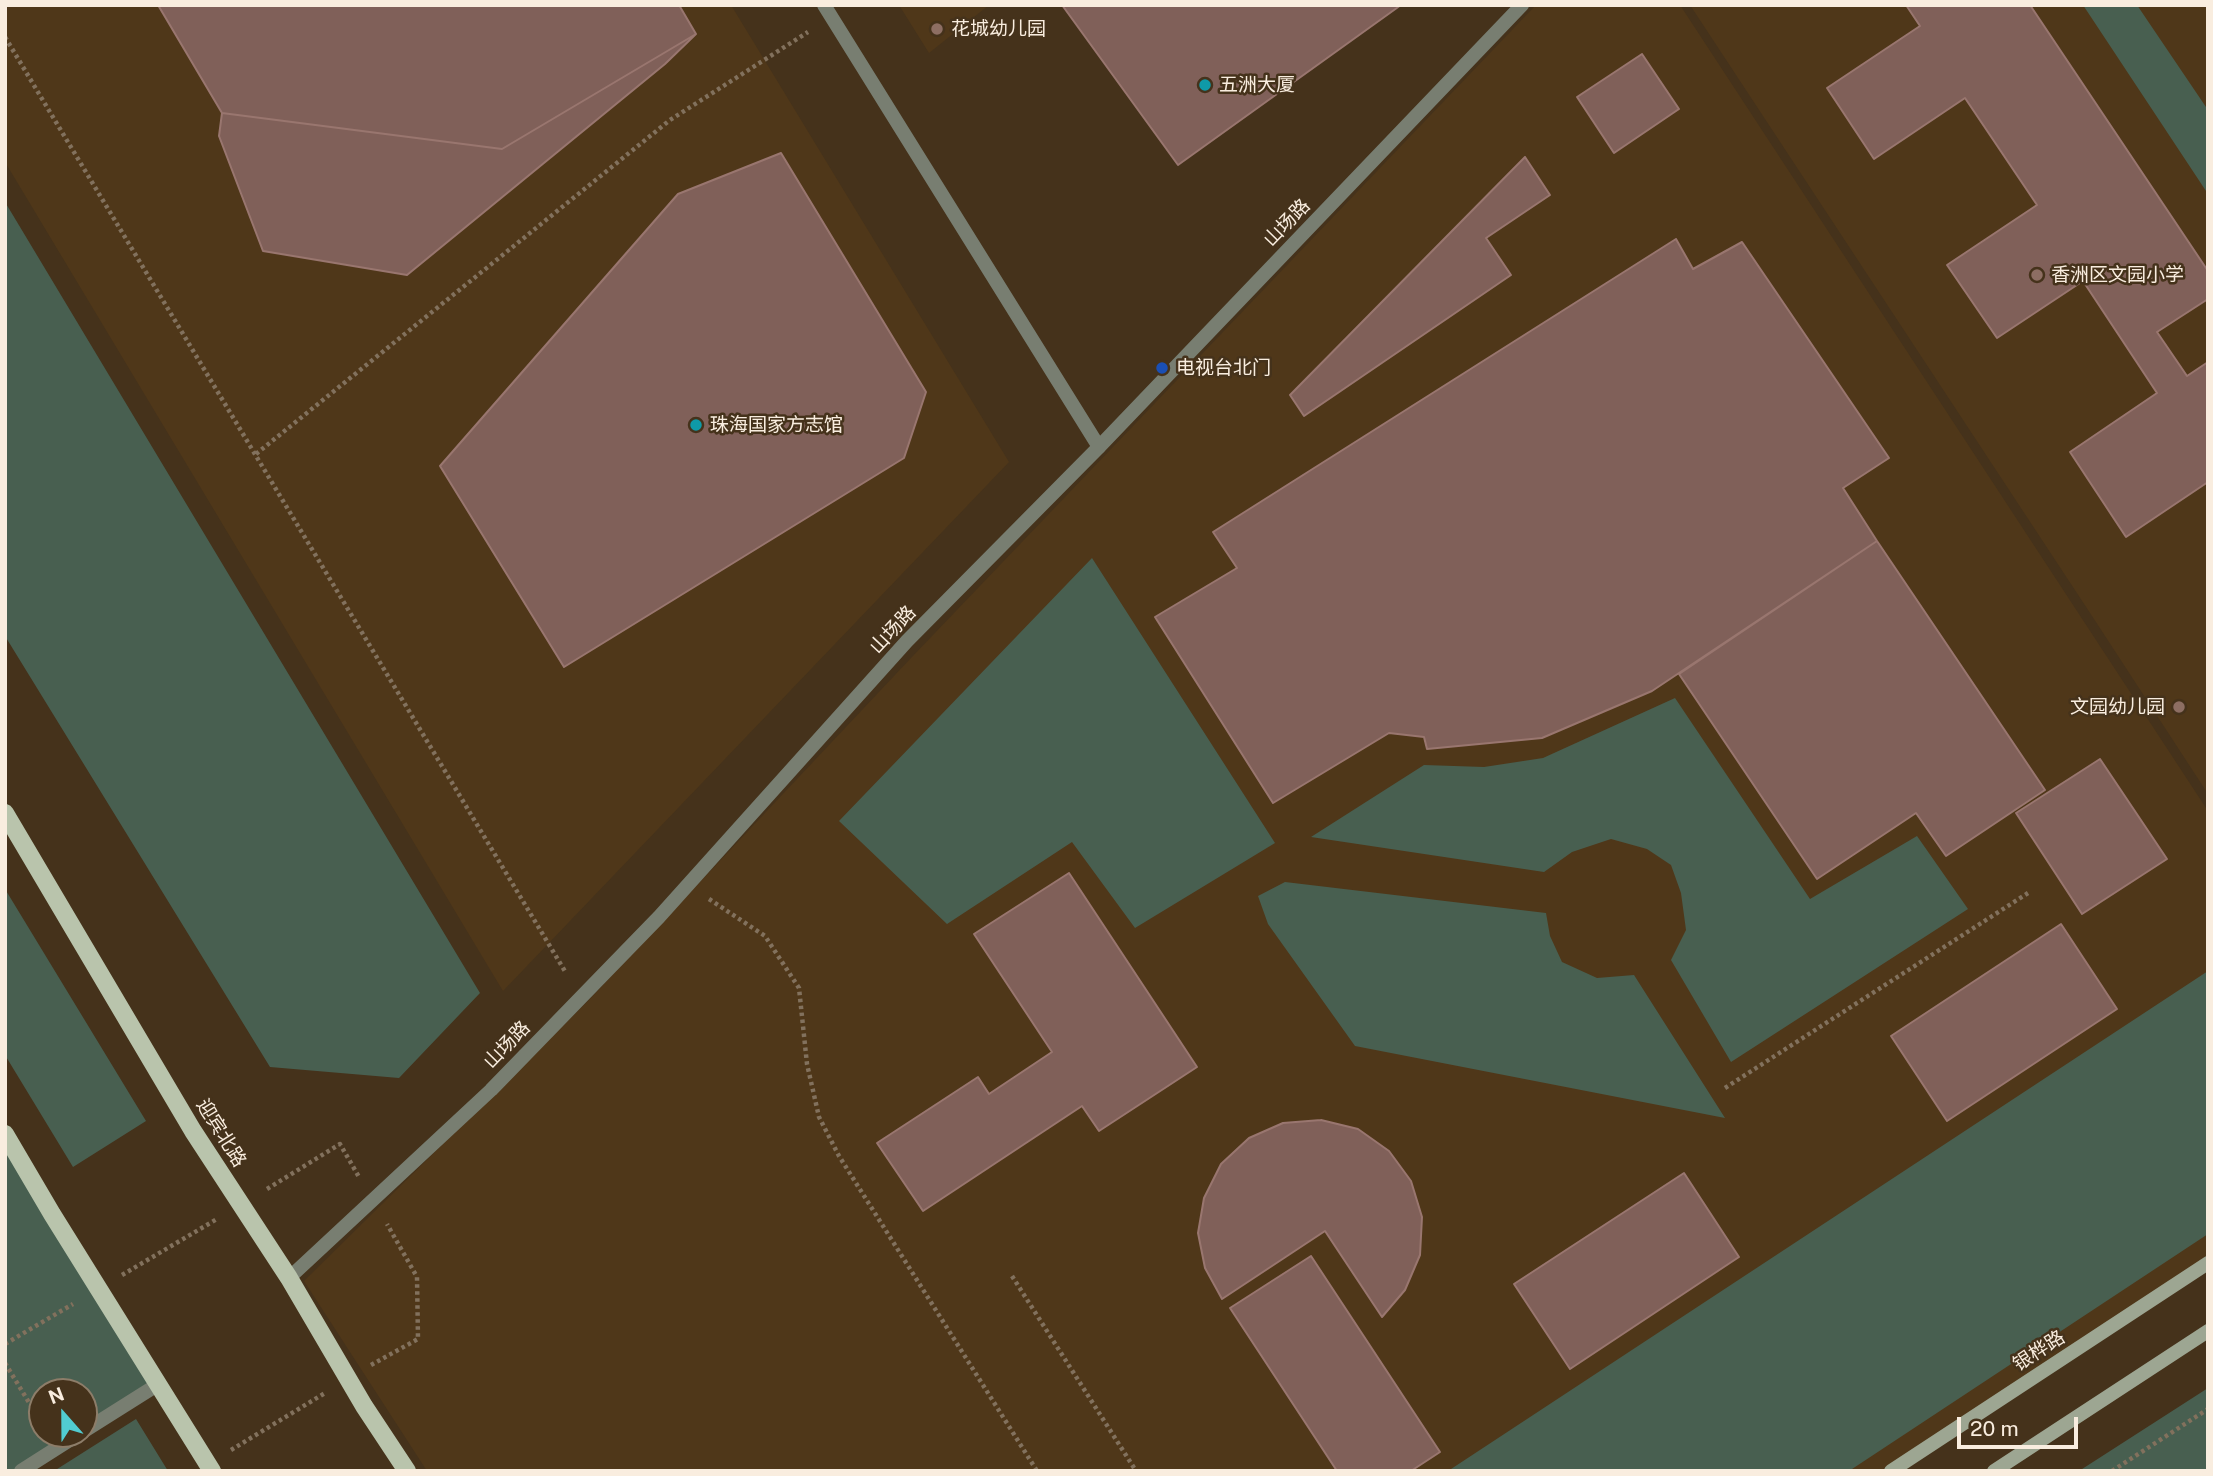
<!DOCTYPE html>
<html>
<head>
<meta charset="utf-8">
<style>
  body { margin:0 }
  #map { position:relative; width:2213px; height:1476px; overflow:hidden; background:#45321b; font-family:"Public Sans",sans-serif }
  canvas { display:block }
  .frame { position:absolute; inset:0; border:7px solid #f9eddf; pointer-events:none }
  .north { position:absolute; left:28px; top:1378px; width:70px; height:70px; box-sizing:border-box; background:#45321b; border:2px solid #8d7d69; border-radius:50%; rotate:339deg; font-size:19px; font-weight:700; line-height:28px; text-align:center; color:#f9eddf }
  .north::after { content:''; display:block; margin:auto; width:24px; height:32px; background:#51ccd1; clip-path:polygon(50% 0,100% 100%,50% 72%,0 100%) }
  .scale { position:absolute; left:1957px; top:1417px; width:121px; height:32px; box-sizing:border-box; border:4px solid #f9eddf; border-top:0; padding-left:9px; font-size:21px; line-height:24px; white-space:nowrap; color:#f9eddf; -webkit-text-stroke:5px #45321b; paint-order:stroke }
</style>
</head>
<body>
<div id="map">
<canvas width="2213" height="1476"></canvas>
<div class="frame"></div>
<div class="north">N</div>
<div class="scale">20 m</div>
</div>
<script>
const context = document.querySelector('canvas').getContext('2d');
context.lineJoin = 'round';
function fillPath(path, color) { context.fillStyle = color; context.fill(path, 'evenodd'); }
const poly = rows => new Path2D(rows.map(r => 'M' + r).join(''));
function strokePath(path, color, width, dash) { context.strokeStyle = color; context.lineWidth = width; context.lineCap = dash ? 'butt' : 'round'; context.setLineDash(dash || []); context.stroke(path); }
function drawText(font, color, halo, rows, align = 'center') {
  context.font = font + ' "Public Sans","Noto Sans SC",sans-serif'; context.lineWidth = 5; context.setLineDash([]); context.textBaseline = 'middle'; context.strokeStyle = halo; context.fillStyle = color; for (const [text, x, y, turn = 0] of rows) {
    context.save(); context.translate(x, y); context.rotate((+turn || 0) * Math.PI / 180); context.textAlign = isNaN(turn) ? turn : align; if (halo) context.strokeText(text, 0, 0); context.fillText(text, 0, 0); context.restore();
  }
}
const built = poly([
  [5,5,731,5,1009,462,503,991,5,162],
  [899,5,989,5,929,53],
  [1536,5,1680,5,2208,811,2208,1256,1880,1471,427,1471,304,1281,587,1002,911,658],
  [1690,5,2208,5,2208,794,2094,619]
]);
const green = poly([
  [2083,5,2137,5,2208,110,2208,194],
  [5,202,480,993,399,1078,270,1067,5,636],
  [1092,558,1275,843,1135,928,1072,842,947,924,839,821],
  [1675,698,1810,899,1917,836,1968,909,1731,1062,1671,960,1686,930,1681,893,1671,865,1647,849,1611,839,1572,852,1544,872,1311,837,1424,765,1484,767,1543,758],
  [1285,882,1546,913,1550,936,1562,962,1597,978,1634,975,1725,1118,1355,1046,1268,924,1258,896],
  [5,889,146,1121,73,1167,5,1055],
  [2208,971,2208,1234,1849,1471,1448,1471],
  [5,1135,156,1385,84,1430,84,1392,42,1392,42,1434,78,1434,19,1471,5,1471],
  [2208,1388,2208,1471,2079,1471],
  [136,1419,168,1471,54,1471]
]);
const building = poly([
  [158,5,679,5,696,34,502,149,222,113,158,5],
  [1062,5,1401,5,1178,165,1062,5],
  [1906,5,2030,5,2208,271,2208,299,2157,332,2187,376,2208,362,2208,482,2126,537,2070,452,2157,393,2083,281,1997,338,1947,265,2037,205,1965,98,1874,159,1827,88,1920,26,1906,5],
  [696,34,665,64,407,275,263,251,219,136,222,113,502,149,696,34],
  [1642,54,1679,109,1614,153,1577,97,1642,54],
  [781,153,926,392,904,458,564,667,440,466,678,194,781,153],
  [1525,157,1550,195,1486,238,1511,275,1304,416,1290,395,1525,157],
  [1676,239,1693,269,1742,242,1889,458,1843,488,1877,541,1652,691,1542,738,1427,749,1424,737,1389,733,1273,803,1155,617,1237,568,1213,532,1676,239],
  [1877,541,2045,790,1946,856,1916,813,1817,879,1679,674,1877,541],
  [2100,759,2167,859,2082,914,2016,813,2100,759],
  [1069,873,1197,1067,1099,1131,1082,1106,923,1211,877,1143,978,1077,989,1094,1052,1052,974,934,1069,873],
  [2061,924,2117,1009,1947,1121,1891,1036,2061,924],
  [1321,1120,1358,1129,1389,1151,1411,1181,1422,1217,1420,1255,1405,1290,1382,1317,1325,1231,1222,1299,1205,1268,1198,1233,1204,1198,1221,1164,1249,1138,1283,1123,1321,1120],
  [1684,1173,1739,1257,1570,1369,1514,1284,1684,1173],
  [1311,1256,1440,1452,1411,1471,1337,1471,1230,1308,1311,1256]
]);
const path = poly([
  [5,37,566,973],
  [256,454,670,120,808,32],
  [709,899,765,936,799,988,807,1064,819,1117,839,1156,1037,1471],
  [1725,1088,2028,893],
  [267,1189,340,1144,359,1177],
  [122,1275,217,1219],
  [1012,1276,1136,1471],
  [5,1344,73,1304],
  [5,1363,42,1424],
  [371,1365,418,1339,417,1277,387,1224],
  [231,1450,325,1393],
  [2112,1471,2208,1409]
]);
const minor = poly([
  [824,5,1099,447]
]);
const tertiary = poly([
  [289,1278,491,1090,659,917,907,641,1099,447,1522,5],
  [84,1431,157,1385],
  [21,1471,79,1434]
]);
const secondary = poly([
  [1891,1471,2208,1263],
  [1994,1471,2208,1331]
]);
const primary = poly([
  [5,813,193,1131,289,1278,364,1406,407,1471],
  [5,1134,52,1214,212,1471]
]);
const markers = [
  [937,29,7,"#8d6e63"],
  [1205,85,7,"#0f9aa8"],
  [2037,275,7,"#8d6e63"],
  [1162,368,7,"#1a4fb4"],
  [696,425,7,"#0f9aa8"],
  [2179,707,7,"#8d6e63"]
];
const poiNames = [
  ["花城幼儿园",951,29],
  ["五洲大厦",1219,85],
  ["香洲区文园小学",2051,275],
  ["电视台北门",1176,368],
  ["珠海国家方志馆",710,425],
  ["文园幼儿园",2165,707,"right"]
];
const streetNames = [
  ["山场路",1287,223,-46],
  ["山场路",893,630,-47],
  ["山场路",507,1045,-46],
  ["迎宾北路",221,1133,58],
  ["银桦路",2039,1351,-33]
];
fillPath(built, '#4f3719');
fillPath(green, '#485f50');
fillPath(building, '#806059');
strokePath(building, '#99766f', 2);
strokePath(path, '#82715d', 4.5, [3.5, 3.5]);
strokePath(minor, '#787e71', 14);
strokePath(tertiary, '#787e71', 14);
strokePath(secondary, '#9da692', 14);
strokePath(primary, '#b9c4ac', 18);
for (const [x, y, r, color] of markers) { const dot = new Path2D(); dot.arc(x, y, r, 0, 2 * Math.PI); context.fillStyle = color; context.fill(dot); strokePath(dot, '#45321b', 2.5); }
drawText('19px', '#f9eddf', '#45321b', poiNames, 'left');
drawText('19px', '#f9eddf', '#45321b', streetNames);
</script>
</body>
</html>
